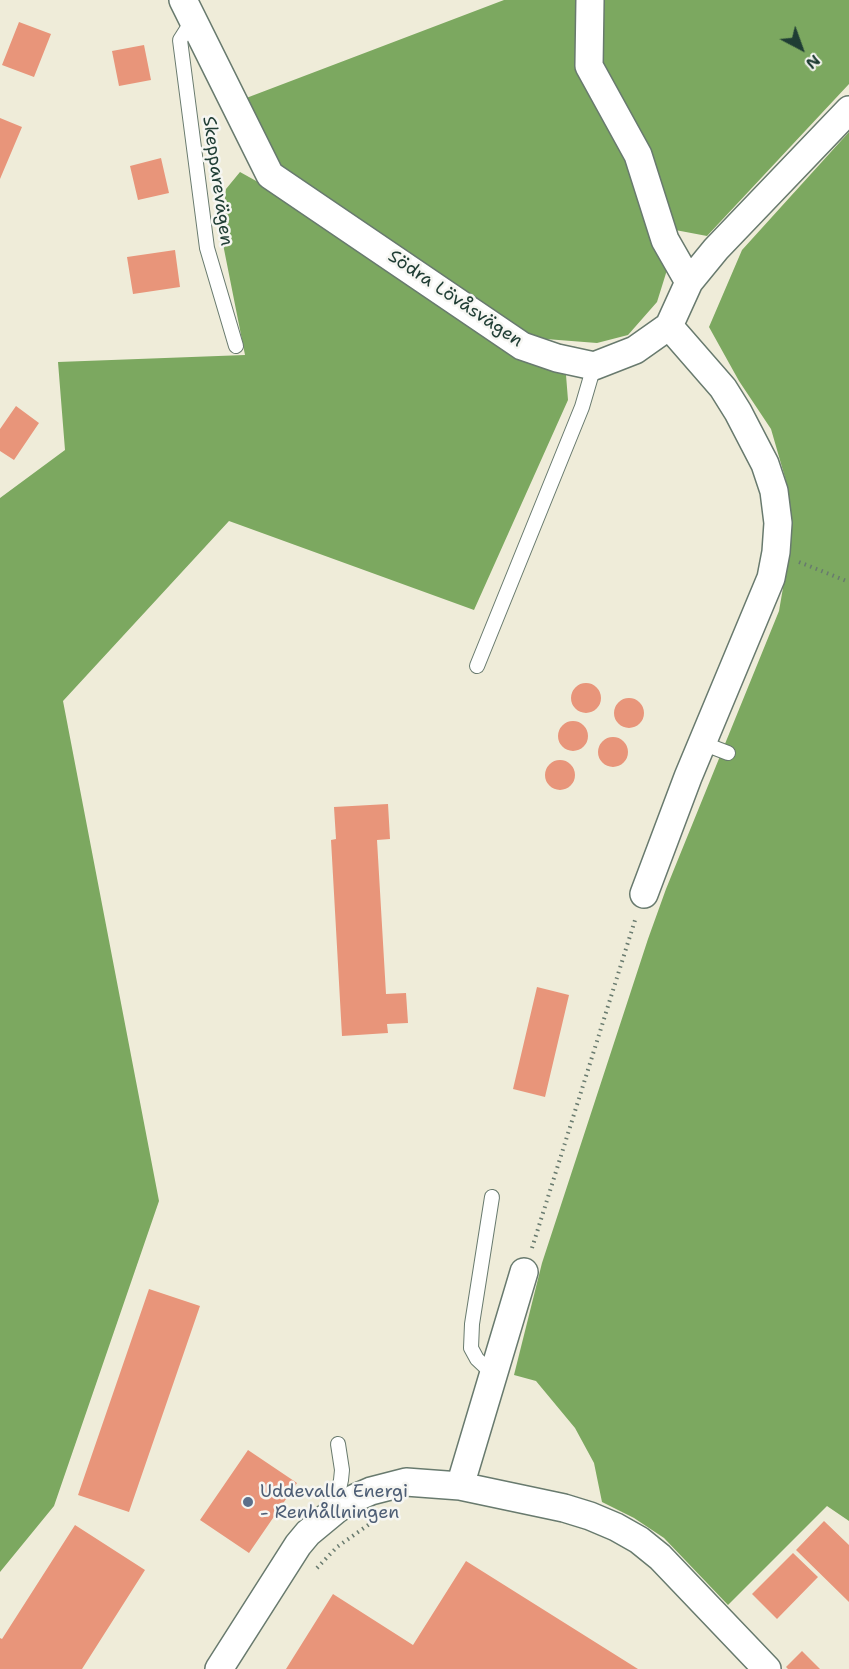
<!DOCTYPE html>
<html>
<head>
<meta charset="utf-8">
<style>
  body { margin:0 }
  #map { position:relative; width:849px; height:1669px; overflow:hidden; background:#efecd9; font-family:"Shantell Sans",sans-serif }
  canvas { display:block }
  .north { position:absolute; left:771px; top:18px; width:60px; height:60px; -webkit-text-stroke:4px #f6f6f2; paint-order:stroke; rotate:139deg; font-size:16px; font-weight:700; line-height:24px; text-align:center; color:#1f3d34 }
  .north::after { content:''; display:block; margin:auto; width:21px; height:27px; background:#1f3d34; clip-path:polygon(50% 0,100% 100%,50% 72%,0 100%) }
</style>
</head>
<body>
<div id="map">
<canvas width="849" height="1669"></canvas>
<div class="north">N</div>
</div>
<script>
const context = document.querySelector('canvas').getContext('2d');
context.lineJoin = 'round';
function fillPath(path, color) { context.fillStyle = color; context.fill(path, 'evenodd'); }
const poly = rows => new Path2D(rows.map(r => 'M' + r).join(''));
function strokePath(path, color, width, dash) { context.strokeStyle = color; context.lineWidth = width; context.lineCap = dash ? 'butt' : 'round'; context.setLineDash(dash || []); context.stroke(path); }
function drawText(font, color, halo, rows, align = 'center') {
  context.font = font + ' "Shantell Sans",sans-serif'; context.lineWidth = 5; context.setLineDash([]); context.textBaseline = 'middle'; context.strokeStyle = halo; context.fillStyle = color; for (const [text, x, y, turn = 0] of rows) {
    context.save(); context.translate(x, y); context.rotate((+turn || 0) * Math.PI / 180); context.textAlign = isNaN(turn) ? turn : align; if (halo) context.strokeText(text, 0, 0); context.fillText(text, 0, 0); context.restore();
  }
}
const forest = poly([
  [504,0,579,0,630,162,667,270,657,302,628,335,597,343,533,338,278,169,241,100],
  [598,0,849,0,849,84,707,236,670,229,597,69],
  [849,132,849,1521,827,1506,728,1605,664,1538,634,1518,602,1502,594,1463,575,1428,536,1381,514,1375,542,1263,648,939,666,889,779,611,790,547,786,481,771,429,739,381,709,327,742,250],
  [240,172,267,187,517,359,566,375,568,400,474,610,229,521,63,701,159,1201,54,1506,0,1572,0,498,65,450,58,362,245,355,221,234,226,189]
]);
const building = poly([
  [19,22,51,34,34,77,2,65],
  [144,45,151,80,119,86,112,51],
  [0,118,22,127,0,179],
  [161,158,169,193,138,200,130,166],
  [175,250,180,287,133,294,127,257],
  [16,406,39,423,14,460,0,451,0,429],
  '571 698a15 15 0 1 1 30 0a15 15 0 1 1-30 0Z',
  '614 713a15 15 0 1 1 30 0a15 15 0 1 1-30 0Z',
  '558 736a15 15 0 1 1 30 0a15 15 0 1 1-30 0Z',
  '598 752a15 15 0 1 1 30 0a15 15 0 1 1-30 0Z',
  '545 775a15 15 0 1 1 30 0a15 15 0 1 1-30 0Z',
  [388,804,390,839,377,840,386,994,406,993,408,1023,387,1024,388,1033,342,1036,331,840,336,839,334,807],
  [537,987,569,995,545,1097,513,1089],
  [149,1289,200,1306,129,1512,78,1495],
  [248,1450,297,1483,249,1553,200,1520],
  [824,1521,849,1545,849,1602,796,1550],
  [75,1525,145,1570,82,1669,0,1669,0,1638,2,1639],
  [793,1553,818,1577,777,1619,752,1594],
  [466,1561,638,1669,286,1669,333,1594,413,1645],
  [802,1651,820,1669,788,1669,786,1667]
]);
const path = poly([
  [799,562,849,582],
  [532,1248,636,917],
  [317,1568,337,1547,371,1523]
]);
const service = poly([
  [196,25,187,29,180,40,207,248,236,346],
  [477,666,582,407,594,366],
  [702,743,728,753],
  [492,1197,472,1324,471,1348,477,1359,494,1375],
  [327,1510,339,1489,341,1480,342,1470,338,1444]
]);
const minor = poly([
  [183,0,270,175,522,346,557,358,594,366,635,350,669,326,689,282,716,249,849,110],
  [590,0,589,66,638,155,665,240,689,282],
  [644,894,688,777,771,578,776,552,778,523,774,491,765,464,738,412,723,388,669,326],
  [460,1486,524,1272],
  [219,1669,298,1545,308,1533,337,1509,355,1498,371,1491,406,1482,460,1486,564,1508,590,1516,616,1527,639,1540,660,1557,767,1669]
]);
const markers = [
  [248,1502,6,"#5c6f8a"]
];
const streetNames = [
  ["Skepparevägen",217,181,82],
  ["Södra Lövåsvägen",455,299,34]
];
const serviceNames = [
  ["Uddevalla Energi",260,1492],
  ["- Renhållningen",260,1513]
];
fillPath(forest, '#7ca860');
fillPath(building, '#e8957a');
strokePath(service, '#687a6e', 16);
strokePath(minor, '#687a6e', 30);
strokePath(path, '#687a6e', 4, [1.5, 4.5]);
strokePath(service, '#fff', 14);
strokePath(minor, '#fff', 27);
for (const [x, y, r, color] of markers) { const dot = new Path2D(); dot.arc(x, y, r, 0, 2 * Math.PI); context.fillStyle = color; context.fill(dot); strokePath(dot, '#f6f6f2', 2); }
drawText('18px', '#1f3d34', '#f6f6f2', streetNames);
drawText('18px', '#4e5e75', '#f6f6f2', serviceNames, 'left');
</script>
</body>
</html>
